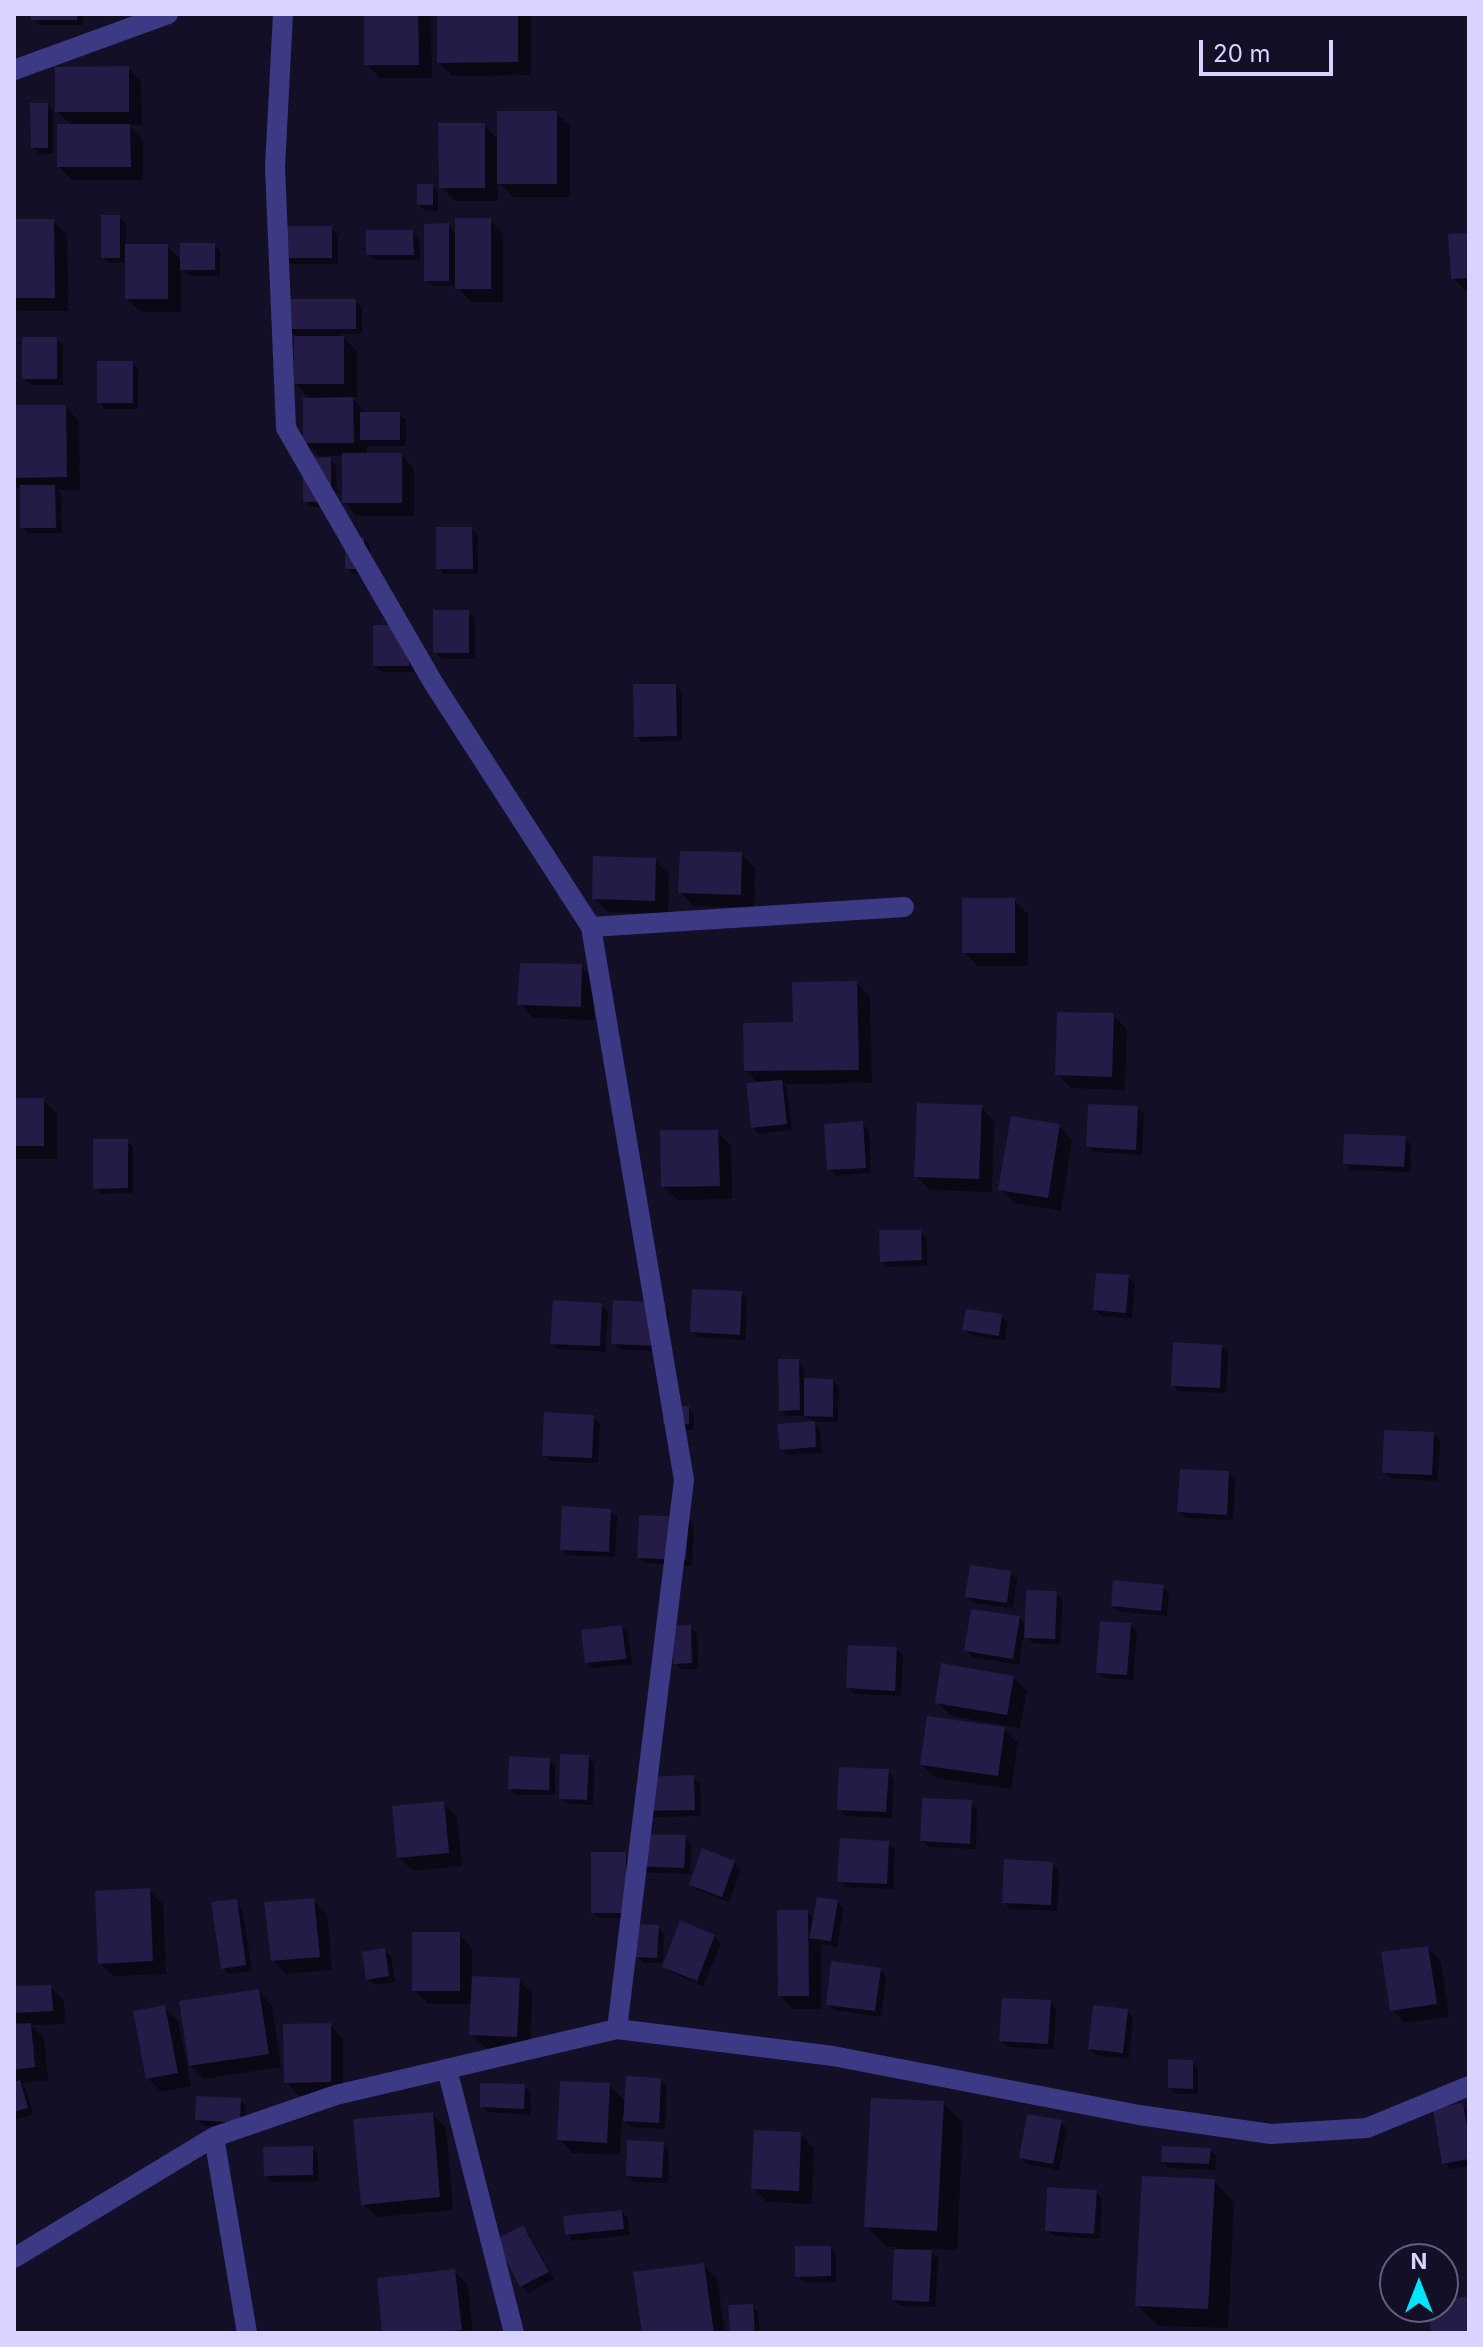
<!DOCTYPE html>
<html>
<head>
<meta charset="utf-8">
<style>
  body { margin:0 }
  #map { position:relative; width:1483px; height:2347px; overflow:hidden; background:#130f26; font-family:Inter,sans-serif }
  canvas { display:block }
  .frame { position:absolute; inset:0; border:16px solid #d9d4ff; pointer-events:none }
  .north { position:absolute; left:1379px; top:2243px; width:80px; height:80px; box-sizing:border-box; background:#130f26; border:2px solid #625e7d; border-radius:50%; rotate:0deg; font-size:22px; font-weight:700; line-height:32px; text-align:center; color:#d9d4ff }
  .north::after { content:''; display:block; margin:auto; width:28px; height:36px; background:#00e5ff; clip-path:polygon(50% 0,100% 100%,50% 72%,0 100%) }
  .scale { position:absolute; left:1199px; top:40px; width:134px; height:36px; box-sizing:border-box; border:4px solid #d9d4ff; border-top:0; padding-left:10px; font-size:24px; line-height:28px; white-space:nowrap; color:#d9d4ff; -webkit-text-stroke:6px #130f26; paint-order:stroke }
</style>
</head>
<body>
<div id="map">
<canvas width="1483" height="2347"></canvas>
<div class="frame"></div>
<div class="north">N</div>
<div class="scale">20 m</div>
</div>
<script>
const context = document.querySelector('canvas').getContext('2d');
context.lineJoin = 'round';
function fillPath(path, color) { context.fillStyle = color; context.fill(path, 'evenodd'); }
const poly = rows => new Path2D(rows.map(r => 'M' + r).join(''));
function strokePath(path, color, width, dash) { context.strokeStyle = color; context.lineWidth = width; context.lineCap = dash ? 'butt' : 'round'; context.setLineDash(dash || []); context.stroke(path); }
const shadow = poly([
  [32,14,83,14,83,25,39,25,33,19],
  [366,14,431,14,432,78,380,78,366,64],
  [439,14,531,14,531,75,452,76,439,62],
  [128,68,141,82,142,125,128,125,143,140,143,180,72,180,59,167,72,126,57,111],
  [47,104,53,111,53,154,39,154,33,147],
  [556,113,570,126,570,197,513,197,498,181,498,201,455,201,441,187,484,125,499,141],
  [432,186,438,192,438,211,426,211,419,205],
  [119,217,126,224,126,246,167,246,182,261,214,245,220,251,220,276,189,276,181,268,181,312,141,312,127,299,127,263,109,263,103,257],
  [490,220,503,234,503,302,471,302,457,286,433,286,426,280,448,225,457,235],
  [14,221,53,221,67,235,68,311,18,311,14,307],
  [331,228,338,235,338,264,291,264,285,258],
  [413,232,419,238,420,260,374,260,368,254],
  [1469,235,1469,291,1466,291,1453,278],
  [355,301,362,307,362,334,340,334,357,352,357,397,351,397,366,413,399,414,406,420,406,446,367,446,367,455,401,455,414,469,414,516,357,516,344,502,344,456,326,456,336,465,337,507,311,507,305,501,322,459,305,442,312,400,296,384,296,334,291,334,285,328],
  [57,339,63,346,63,385,30,385,24,378],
  [132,363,138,369,138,409,105,409,99,402],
  [14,407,66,407,79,421,80,490,58,490,61,494,62,533,28,533,22,527,22,491,14,485],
  [471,529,478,535,478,574,444,574,438,568],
  [364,539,370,546,370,574,353,574,347,568],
  [468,612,475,619,475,659,442,659,435,652],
  [414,633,414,672,381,672,375,666],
  [675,686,682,692,682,741,642,742,636,736],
  [741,854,755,868,754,908,694,906,680,892],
  [655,860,669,874,668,914,608,912,594,898],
  [1014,900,1028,914,1028,966,978,966,964,952],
  [581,966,595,980,594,1020,533,1018,520,1004],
  [857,983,870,997,872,1083,783,1084,787,1088,792,1130,759,1134,752,1127,759,1084,746,1071,795,1024],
  [1113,1015,1127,1029,1125,1090,1071,1088,1057,1074],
  [14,1100,43,1100,57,1114,57,1159,14,1159],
  [981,1107,994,1121,992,1192,930,1190,916,1176],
  [1137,1108,1144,1114,1142,1155,1095,1152,1088,1146],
  [862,1124,869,1130,871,1173,836,1176,829,1169],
  [1059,1126,1072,1140,1061,1211,1014,1203,1000,1189],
  [717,1132,731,1145,732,1199,677,1200,663,1186],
  [1405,1138,1411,1145,1410,1172,1351,1170,1345,1163],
  [127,1141,133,1147,133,1193,102,1194,95,1188],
  [920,1232,927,1238,927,1266,888,1267,882,1261],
  [1128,1277,1135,1283,1132,1319,1101,1316,1095,1309],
  [741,1293,747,1299,745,1340,698,1337,692,1331],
  [601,1305,608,1311,605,1352,558,1349,552,1343],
  [662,1305,669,1311,667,1352,620,1349,613,1343],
  [1001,1316,1008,1322,1005,1341,971,1335,964,1329],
  [1221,1346,1228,1353,1226,1393,1179,1391,1173,1385],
  [798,1361,804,1368,805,1380,832,1381,839,1387,838,1422,812,1422,820,1430,822,1453,788,1455,781,1449,814,1423,806,1416,787,1416,781,1410],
  [688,1408,694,1415,694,1430,671,1430],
  [593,1417,600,1423,598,1463,551,1461,544,1455],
  [1433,1434,1440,1440,1438,1481,1391,1478,1384,1472],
  [1228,1473,1235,1480,1233,1520,1186,1518,1180,1512],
  [610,1511,617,1517,615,1557,568,1555,562,1549],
  [688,1519,694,1525,692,1566,645,1563,639,1557],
  [1010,1572,1017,1579,1013,1608,974,1603,967,1597],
  [1163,1587,1169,1593,1167,1616,1120,1612,1113,1606],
  [1057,1593,1063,1600,1060,1645,1033,1643,1024,1635,1019,1665,972,1657,966,1650,1019,1618,1027,1626],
  [1130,1625,1137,1631,1133,1680,1105,1678,1098,1672],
  [622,1627,628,1633,632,1664,593,1668,587,1662],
  [690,1627,697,1633,698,1669,681,1669,675,1663],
  [897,1649,903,1656,901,1696,854,1694,848,1688],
  [1013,1678,1027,1691,1020,1728,951,1716,937,1702],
  [1004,1729,1018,1743,1011,1789,936,1778,922,1765],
  [588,1757,594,1763,593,1805,567,1804,561,1798],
  [549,1760,555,1766,555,1795,516,1795,510,1788],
  [888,1771,894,1777,892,1818,845,1816,839,1809],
  [693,1777,700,1783,701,1816,653,1817,646,1811],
  [971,1802,977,1809,976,1849,929,1847,922,1841],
  [443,1803,457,1817,462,1866,413,1871,399,1858],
  [685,1837,691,1844,690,1874,638,1872,631,1918,599,1918,593,1912,625,1854,631,1861],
  [888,1843,895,1849,893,1889,846,1887,840,1881],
  [734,1862,741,1869,729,1902,697,1890,691,1884],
  [1052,1864,1059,1871,1057,1911,1010,1909,1004,1902],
  [149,1890,163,1904,166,1974,114,1976,100,1963],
  [313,1900,327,1914,332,1970,286,1974,273,1960],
  [236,1902,242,1908,252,1971,229,1974,223,1968],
  [837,1902,844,1908,837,1947,821,1944,821,2009,794,2009,780,1996,807,1912,815,1920],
  [658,1927,664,1933,663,1963,643,1963,637,1956],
  [459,1934,472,1948,472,1978,519,1980,532,1993,530,2050,485,2048,471,2034,473,2004,428,2004,414,1990],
  [714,1936,721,1943,703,1986,670,1972,664,1966],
  [1428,1948,1441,1962,1449,2017,1405,2023,1392,2010],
  [384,1950,391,1956,395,1982,375,1985,368,1979],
  [880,1970,886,1976,881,2017,834,2010,828,2004],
  [50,1987,64,2000,65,2024,31,2025,44,2038,48,2080,21,2083,26,2089,33,2115,14,2120,14,1988],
  [258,1991,272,2005,281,2067,204,2079,190,2065],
  [1050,2002,1056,2009,1054,2050,1007,2047,1001,2040],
  [164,2007,178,2021,191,2086,161,2092,148,2078],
  [1127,2011,1133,2017,1129,2059,1096,2055,1090,2049],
  [330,2025,343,2039,343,2095,299,2096,286,2082],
  [1192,2062,1198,2068,1198,2094,1176,2094,1170,2087],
  [660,2080,666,2086,665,2129,631,2127,622,2117,620,2155,573,2153,560,2140,609,2085,626,2102],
  [524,2086,531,2093,530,2115,488,2112,482,2106],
  [240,2100,246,2106,246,2128,204,2126,197,2119],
  [943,2103,963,2123,957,2250,928,2249,938,2258,935,2307,900,2306,894,2299,896,2247,887,2247,866,2226],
  [1462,2105,1469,2112,1469,2166,1451,2169,1444,2163],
  [432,2114,446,2128,453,2210,377,2217,363,2204],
  [1061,2122,1067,2129,1059,2170,1027,2164,1021,2158],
  [800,2134,814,2148,812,2204,767,2202,753,2188],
  [663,2144,669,2150,668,2183,634,2182,628,2175],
  [312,2148,318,2155,319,2181,272,2182,266,2175],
  [1210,2150,1216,2156,1215,2170,1169,2168,1163,2161],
  [1214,2181,1234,2202,1228,2328,1158,2326,1137,2305],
  [1096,2192,1102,2199,1100,2239,1054,2236,1047,2230],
  [622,2212,628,2218,630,2235,573,2241,567,2234],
  [523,2227,529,2234,554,2279,528,2293,522,2286,497,2241],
  [830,2248,836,2254,836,2282,804,2282,797,2276],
  [704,2265,717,2279,725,2333,644,2333],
  [455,2272,468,2285,473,2333,384,2333],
  [752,2306,758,2312,760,2333,732,2333]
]);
const building = poly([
  [30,14,77,14,77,20,31,20],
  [364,14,418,14,419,65,364,65],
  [437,14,518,14,518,62,437,63],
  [129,66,129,112,55,112,55,67],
  [30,103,48,103,48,148,31,148],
  [497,111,557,111,557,184,497,184],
  [438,123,485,123,485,188,439,188],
  [57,124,130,124,131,167,57,167],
  [417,184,433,184,433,205,417,205],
  [101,215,120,215,120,258,101,258],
  [455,218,491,218,491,289,455,289],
  [14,219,54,219,55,298,14,298],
  [449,223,449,281,424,281,424,224],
  [283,226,332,226,332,258,283,258],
  [366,230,413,230,414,255,366,255],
  [1469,233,1469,278,1451,279,1448,234],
  [180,243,215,243,215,270,180,270],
  [125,244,168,244,168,299,125,299],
  [282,299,356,299,356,329,283,329],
  [294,336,344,336,344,384,294,384],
  [22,337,57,337,57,379,22,379],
  [97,361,133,361,133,403,97,403],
  [353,397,354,443,303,443,303,398],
  [14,405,66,405,67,477,14,478],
  [360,412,400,412,400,440,360,440],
  [342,453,402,453,402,503,342,503],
  [331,457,331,502,303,502,302,458],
  [20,485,55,485,56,528,20,528],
  [436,527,472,527,473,569,436,569],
  [345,537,364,537,364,569,345,569],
  [433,610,469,610,469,653,433,653],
  [373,625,409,625,409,666,373,666],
  [633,684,676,684,677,736,634,737],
  [680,851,742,852,741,895,678,893],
  [593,856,656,858,655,901,592,899],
  [962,898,1015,898,1015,953,962,953],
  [520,963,582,964,581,1007,517,1005],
  [857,981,859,1070,744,1071,743,1023,793,1022,792,982],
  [1057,1012,1114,1013,1112,1077,1055,1075],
  [782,1080,787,1124,751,1128,746,1083],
  [14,1098,44,1098,44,1146,14,1146],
  [917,1103,982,1105,979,1179,914,1177],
  [1088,1104,1138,1106,1136,1150,1086,1147],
  [1011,1116,1060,1124,1048,1198,998,1190],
  [863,1121,866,1168,827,1170,824,1124],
  [660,1130,718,1130,720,1186,661,1187],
  [1344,1134,1406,1136,1404,1167,1343,1164],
  [93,1139,128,1139,128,1188,93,1189],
  [879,1230,921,1230,922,1260,880,1262],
  [1096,1273,1129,1275,1126,1313,1093,1310],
  [692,1289,742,1291,740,1335,690,1332],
  [553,1300,602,1303,600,1346,550,1344],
  [613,1300,663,1303,661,1346,611,1344],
  [966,1309,1002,1314,999,1336,962,1330],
  [1173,1342,1222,1345,1220,1388,1171,1386],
  [778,1359,799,1359,800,1410,779,1411],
  [804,1378,833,1379,833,1417,804,1416],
  [663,1406,689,1406,689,1424,663,1424],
  [544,1412,594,1415,592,1458,542,1456],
  [815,1421,816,1447,780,1450,777,1424],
  [1384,1430,1434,1432,1432,1475,1382,1473],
  [1180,1469,1229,1471,1227,1515,1177,1512],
  [562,1506,611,1509,609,1552,560,1550],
  [639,1515,689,1517,686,1560,637,1558],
  [970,1565,1011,1571,1007,1603,965,1597],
  [1113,1580,1164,1585,1161,1611,1111,1606],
  [1026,1590,1057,1591,1055,1639,1024,1638],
  [971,1609,1020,1616,1013,1659,964,1651],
  [1100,1621,1131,1623,1127,1675,1096,1673],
  [622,1625,626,1659,585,1663,581,1630],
  [691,1625,692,1663,673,1664,672,1626],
  [848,1645,897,1647,895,1691,846,1688],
  [941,1663,1014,1676,1007,1715,935,1703],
  [927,1716,1005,1727,998,1776,920,1765],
  [560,1754,589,1755,587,1800,559,1799],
  [509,1756,550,1758,549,1790,508,1789],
  [839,1767,889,1769,886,1812,837,1810],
  [694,1775,695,1810,644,1811,643,1777],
  [922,1798,972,1800,970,1844,920,1841],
  [444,1801,449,1853,397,1858,392,1806],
  [631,1834,686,1835,684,1868,629,1866],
  [840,1838,889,1841,887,1884,837,1882],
  [702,1848,735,1861,722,1897,689,1885],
  [591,1852,626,1852,626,1913,591,1913],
  [1004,1859,1053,1862,1051,1905,1002,1903],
  [150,1888,153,1961,98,1964,95,1891],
  [817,1897,838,1900,831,1941,809,1938],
  [314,1898,320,1957,271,1961,264,1902],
  [237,1899,246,1965,221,1969,211,1902],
  [777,1910,808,1910,809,1996,778,1996],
  [680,1920,715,1935,697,1981,662,1967],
  [636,1924,659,1925,657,1958,635,1957],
  [412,1932,460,1932,460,1991,412,1991],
  [1428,1946,1437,2004,1390,2011,1381,1952],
  [385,1948,389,1976,366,1980,362,1952],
  [831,1961,881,1968,875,2011,826,2005],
  [472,1976,520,1978,517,2037,469,2035],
  [51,1985,53,2011,14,2013,14,1986],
  [259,1989,269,2054,189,2066,179,2001],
  [1002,1998,1051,2000,1048,2044,999,2041],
  [165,2005,178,2073,146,2079,133,2011],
  [1093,2005,1128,2009,1123,2053,1088,2049],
  [31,2023,35,2067,14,2070,14,2024],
  [331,2023,331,2082,284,2083,283,2024],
  [1168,2059,1193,2060,1193,2089,1168,2088],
  [626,2076,661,2078,659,2123,623,2121],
  [20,2080,28,2108,14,2112,14,2082],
  [560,2081,610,2083,607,2143,557,2140],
  [480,2083,525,2084,524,2109,480,2107],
  [196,2096,241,2098,240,2123,195,2120],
  [871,2098,944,2101,937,2231,864,2227],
  [1463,2103,1469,2138,1469,2159,1442,2164,1433,2108],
  [433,2112,440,2197,361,2205,353,2119],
  [1027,2114,1062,2120,1053,2164,1019,2158],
  [754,2130,801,2132,799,2191,751,2189],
  [627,2140,664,2142,662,2178,626,2176],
  [313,2146,313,2175,264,2176,263,2147],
  [1162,2146,1211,2148,1209,2164,1161,2162],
  [1142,2176,1215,2179,1208,2309,1135,2306],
  [1047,2187,1097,2190,1094,2234,1045,2231],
  [622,2210,624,2229,565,2235,563,2216],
  [523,2225,549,2272,520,2287,495,2240],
  [795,2246,831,2246,831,2276,795,2277],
  [894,2249,932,2250,929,2302,892,2300],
  [704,2263,714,2333,642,2333,633,2272],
  [455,2269,462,2330,432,2333,382,2333,377,2278],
  [1469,2296,1469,2333,1431,2333,1428,2307,1443,2307,1443,2300],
  [753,2304,755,2333,730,2333,728,2305]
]);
const minor = poly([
  [283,14,275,167,286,428,434,684,591,927,684,1480,617,2029],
  [14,70,168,14],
  [591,927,904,907],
  [447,2069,514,2333],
  [214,2137,247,2333],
  [14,2258,214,2137,336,2095,617,2029,833,2056,1139,2115,1271,2134,1367,2128,1469,2086]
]);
fillPath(shadow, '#0007');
fillPath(building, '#241b47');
strokePath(minor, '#3d3a85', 20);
</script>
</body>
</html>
